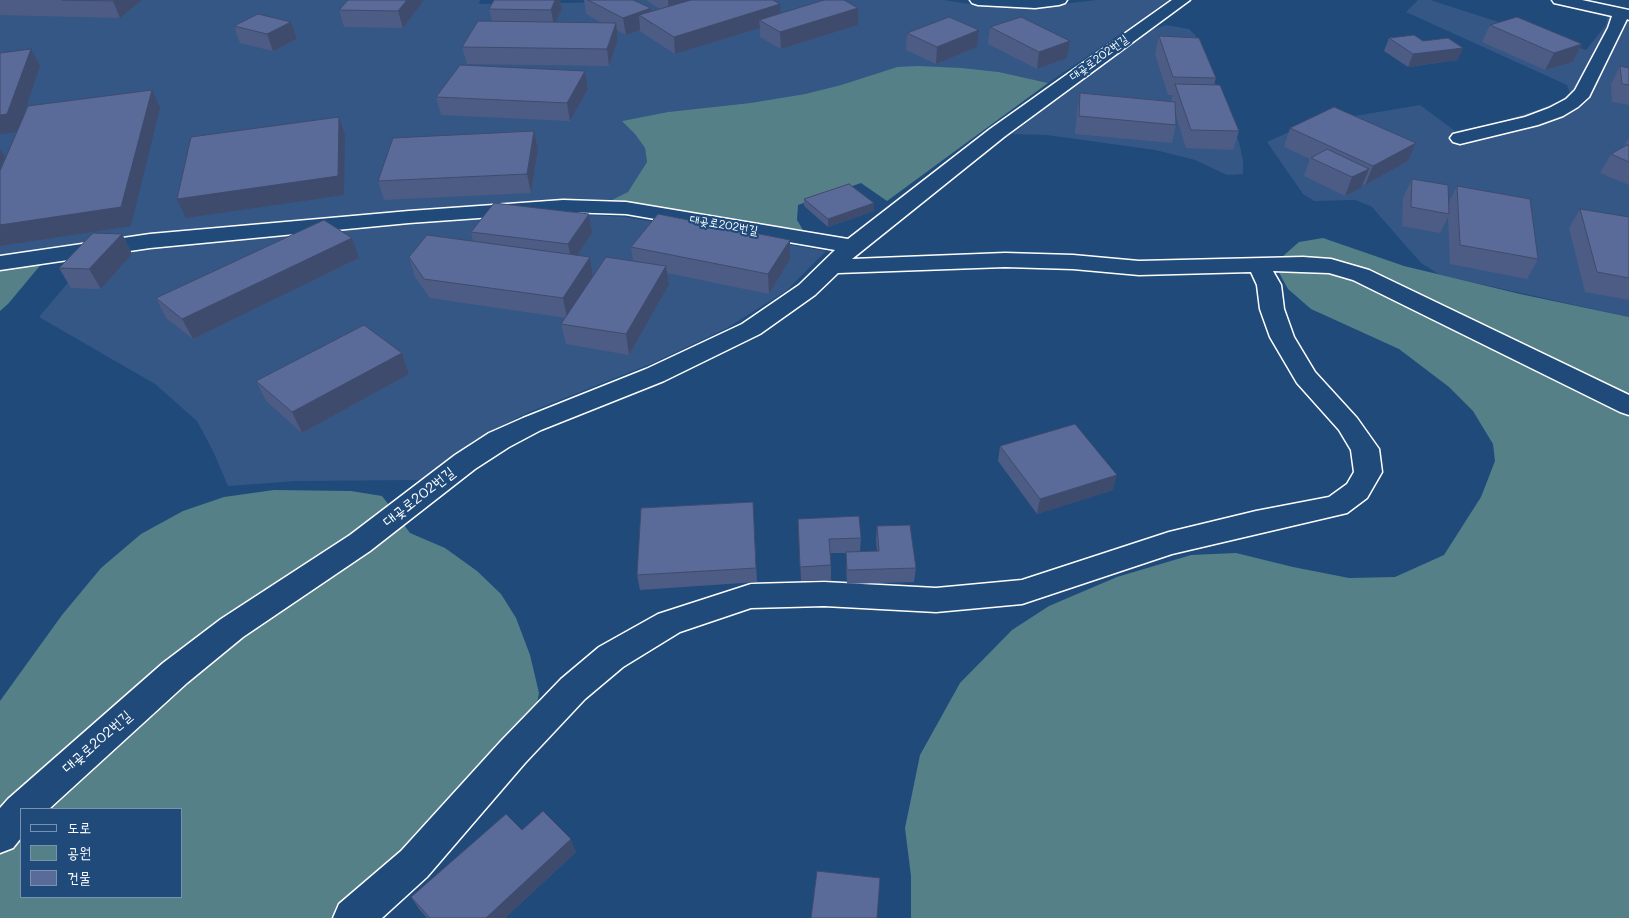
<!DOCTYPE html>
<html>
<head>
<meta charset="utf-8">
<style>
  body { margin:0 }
  #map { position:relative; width:1629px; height:918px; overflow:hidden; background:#1f4a7a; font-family:Mali,"Poor Story",sans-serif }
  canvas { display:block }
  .legend { position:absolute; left:20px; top:808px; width:162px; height:90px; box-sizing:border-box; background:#1f4a7a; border:1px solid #7992af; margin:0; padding:6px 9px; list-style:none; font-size:15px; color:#fff }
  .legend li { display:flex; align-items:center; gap:10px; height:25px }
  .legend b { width:25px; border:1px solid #7992af }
</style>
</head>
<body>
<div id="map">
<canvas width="1629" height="918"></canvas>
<ul class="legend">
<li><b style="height:6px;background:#1f4a7a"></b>도로</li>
<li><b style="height:14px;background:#568088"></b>공원</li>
<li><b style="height:14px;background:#5a6b9a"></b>건물</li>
</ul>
</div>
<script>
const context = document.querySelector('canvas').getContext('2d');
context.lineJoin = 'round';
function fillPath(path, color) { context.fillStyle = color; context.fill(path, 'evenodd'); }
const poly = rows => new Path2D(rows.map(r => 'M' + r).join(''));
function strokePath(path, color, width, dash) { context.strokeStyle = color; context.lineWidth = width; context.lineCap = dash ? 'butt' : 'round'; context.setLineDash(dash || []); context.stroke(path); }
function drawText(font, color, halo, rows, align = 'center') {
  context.font = font + ' Mali,"Poor Story",sans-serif'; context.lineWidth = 4.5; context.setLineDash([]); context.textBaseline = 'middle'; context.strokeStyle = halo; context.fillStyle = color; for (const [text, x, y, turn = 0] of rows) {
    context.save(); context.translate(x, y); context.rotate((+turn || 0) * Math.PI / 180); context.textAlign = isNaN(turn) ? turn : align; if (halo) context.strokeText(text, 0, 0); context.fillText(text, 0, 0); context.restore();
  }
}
const built = poly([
  [0,0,480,0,479,4,631,2,632,0,944,0,988,7,1026,8,1097,0,1168,0,1141,20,1048,83,999,72,962,68,897,67,841,85,805,94,750,103,668,112,623,121,635,134,645,148,647,162,628,193,612,200,581,199,325,217,134,235,0,255],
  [1418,0,1430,0,1586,50,1606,25,1608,14,1629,19,1629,317,1440,275,1421,263,1371,206,1355,200,1314,201,1303,194,1267,142,1296,129,1325,121,1420,105,1455,131,1496,123,1540,109,1561,100,1570,93,1567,85,1406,12],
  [1166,25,1189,29,1196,36,1239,142,1243,160,1243,174,1227,175,1195,160,1155,150,1047,135,1012,134,1094,71,1154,29],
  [551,213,625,217,826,251,786,291,727,328,653,363,527,413,476,439,420,480,297,481,228,486,213,451,197,421,155,384,39,317,94,252,453,218]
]);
const green = poly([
  [918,66,962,68,999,72,1048,83,887,201,861,183,798,205,797,220,803,230,761,225,612,200,628,192,647,162,645,148,635,134,622,121,668,112,750,103,805,94,841,85,897,67],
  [1323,238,1404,266,1520,294,1629,317,1629,918,911,918,911,876,905,828,920,755,960,683,1012,630,1049,606,1117,577,1191,555,1236,553,1293,567,1349,578,1395,577,1444,555,1481,497,1495,461,1493,444,1473,411,1449,387,1399,349,1311,309,1288,289,1277,269,1283,256,1299,242],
  [43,262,8,304,0,311,0,268],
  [274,490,351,491,382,496,410,533,445,548,477,571,501,594,516,618,530,655,539,693,536,709,447,813,334,918,0,918,0,701,62,615,101,568,141,534,183,511,224,497],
  [21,809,181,809,181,897,21,897]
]);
const minor = poly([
  [970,0,1067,0,1065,3,1059,5,1035,8,978,5,972,3,970,0],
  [1172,0,1190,0,1004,137,852,259,1005,253,1073,255,1139,261,1303,257,1331,259,1369,270,1629,395,1629,415,1620,412,1353,280,1329,273,1273,271,1281,285,1284,309,1294,337,1315,372,1357,418,1379,449,1382,472,1367,498,1347,513,1172,554,1022,604,936,612,824,606,751,608,680,632,623,667,585,699,525,763,427,877,382,918,333,918,339,904,401,851,501,741,561,679,599,647,658,614,751,584,824,582,936,588,1022,580,1169,532,1256,511,1329,497,1347,484,1354,472,1351,450,1339,430,1297,383,1270,337,1260,309,1257,285,1251,272,1139,275,1073,269,1005,267,838,273,815,295,760,334,664,381,541,430,509,447,475,469,370,551,243,637,187,683,49,809,21,809,21,838,13,848,0,853,0,808,8,799,163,663,221,619,350,535,455,455,489,433,523,418,646,369,742,324,799,285,835,250,626,214,563,212,409,223,150,248,0,270,0,256,150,234,409,211,563,200,626,202,848,239,990,129,1172,0],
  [1552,0,1582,0,1629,10,1629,20,1627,19,1589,97,1578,107,1563,116,1538,125,1460,144,1453,142,1450,138,1453,134,1525,117,1549,108,1566,99,1575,90,1608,28,1612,16,1554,3,1552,0]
]);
const wall = poly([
  [0,0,142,0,120,18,0,15],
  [424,0,403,28,344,27,339,10],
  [494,0,560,0,562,9,556,22,602,23,586,14,584,0,633,0,651,12,660,9,646,0,773,0,781,13,858,8,858,25,781,49,760,37,760,28,675,54,641,32,640,30,626,35,617,30,618,40,609,66,467,64,462,47,492,21,489,9],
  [291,22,297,39,273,51,240,43,234,26],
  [1490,25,1582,44,1573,62,1545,70,1482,42],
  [990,27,1067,58,1037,69,988,44],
  [979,30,977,47,936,64,906,50,907,33],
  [1159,36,1216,78,1214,85,1239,131,1233,150,1186,148,1176,116,1176,125,1172,143,1075,134,1077,111,1080,93,1171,101,1173,95,1168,95,1155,54],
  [1389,38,1423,41,1458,60,1408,67,1384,51],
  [1620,66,1629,68,1629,105,1612,102,1611,84],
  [585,71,588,89,570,121,441,115,436,97],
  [1290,128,1416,143,1408,161,1365,185,1363,184,1361,188,1345,196,1304,176,1310,159,1284,147],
  [534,131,538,149,531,193,384,200,378,181],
  [1628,139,1629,139,1629,185,1600,173,1611,154,1623,148],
  [1412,179,1449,202,1457,186,1538,259,1527,279,1450,264,1448,217,1440,233,1402,226,1403,198],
  [804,199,874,211,828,227,804,206],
  [1580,209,1629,217,1629,300,1585,292,1569,228],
  [471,232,592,233,578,255,590,257,593,276,633,261,631,247,790,259,769,294,667,273,669,285,629,355,566,344,561,324,566,318,430,298,415,277,409,257,473,241],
  [122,234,132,254,101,289,71,288,59,268],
  [359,258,193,339,166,318,156,298],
  [402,353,409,374,302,433,266,401,256,381],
  [1000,446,1113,490,1037,514,998,461],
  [753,502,757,582,640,590,637,575],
  [798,519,861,538,860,552,877,551,876,540,877,526,916,568,914,582,847,584,846,566,846,553,830,553,831,565,831,580,801,581],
  [522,830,576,852,505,918,427,918,419,909,411,897]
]);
const shadedWall = poly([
  [114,0,142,0,120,18,113,1],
  [407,0,424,0,403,28,398,11],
  [555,0,560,0,562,9,554,26,551,10],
  [668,0,723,0,669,15],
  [780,4,781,21,759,20,760,28,675,54,674,37],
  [651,8,652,24,639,15,640,30,626,35,623,18],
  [858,8,858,25,781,49,780,32],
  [291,22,297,39,273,51,267,34],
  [616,23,618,40,609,66,607,49],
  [979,30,977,47,936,64,937,47],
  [1070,41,1067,58,1037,69,1039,52],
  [1582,44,1573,62,1545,70,1554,53],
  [1463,48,1458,60,1408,67,1413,54],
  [31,49,40,66,18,132,0,134,0,115],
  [585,71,588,89,570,121,567,103],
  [152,90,160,108,131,226,0,246,0,225],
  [339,117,345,135,344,195,186,218,177,199],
  [534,131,538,149,531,193,527,174],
  [1416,143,1408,161,1365,185,1373,166],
  [0,149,5,157,0,169],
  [1369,169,1361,188,1345,196,1352,177],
  [874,203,874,211,828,227,828,219],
  [589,214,592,233,572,264,568,244],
  [122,234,132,254,101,289,89,269],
  [352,238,359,258,193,339,182,319],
  [790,240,790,259,769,294,768,274],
  [590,257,593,277,567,318,563,298],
  [666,266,669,285,629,355,626,334],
  [402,353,409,374,302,433,292,412],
  [1117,475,1113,490,1037,514,1040,499],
  [571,839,576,852,505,918,486,918]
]);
const building = poly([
  [62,0,114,0,113,1,62,0],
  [348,0,407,0,398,11,339,10,348,0],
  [494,0,555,0,551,10,489,9,494,0],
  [588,0,633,0,651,8,623,18,588,0],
  [691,0,773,0,780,4,674,37,639,15,691,0],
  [824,0,844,0,858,8,780,32,759,20,824,0],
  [258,14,291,22,267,34,234,26,258,14],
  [949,17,979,30,937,47,907,33,949,17],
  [1021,17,1070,41,1039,52,990,27,1021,17],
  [1517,17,1582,44,1554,53,1490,25,1517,17],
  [478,21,616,23,607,49,462,47,478,21],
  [1414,35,1423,41,1448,38,1463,48,1413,54,1389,38,1414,35],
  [1159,36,1199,38,1216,78,1173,77,1159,36],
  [31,49,7,114,0,115,0,53,31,49],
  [460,65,585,71,567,103,436,97,460,65],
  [1620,66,1629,68,1629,85,1622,84,1620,66],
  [1175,84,1220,85,1239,131,1191,130,1175,84],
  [152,90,121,207,0,225,0,171,28,106,152,90],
  [1080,93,1175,102,1176,125,1079,116,1080,93],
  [1334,107,1416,143,1373,166,1290,128,1334,107],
  [339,117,338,176,177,199,191,137,339,117],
  [534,131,527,174,378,181,393,138,534,131],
  [1627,145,1629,146,1629,162,1611,154,1627,145],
  [1327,149,1369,169,1352,177,1311,158,1327,149],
  [1412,179,1448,185,1449,214,1411,207,1412,179],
  [849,184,874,203,828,219,804,199,849,184],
  [1457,186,1530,199,1538,259,1460,245,1457,186],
  [494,203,589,214,568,244,471,232,494,203],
  [1580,209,1629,217,1629,278,1597,272,1580,209],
  [658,214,790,240,768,274,631,247,658,214],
  [324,220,352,238,182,319,156,298,324,220],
  [93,233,122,234,89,269,59,268,93,233],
  [427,235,590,257,563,298,424,279,409,257,427,235],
  [606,257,666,266,626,334,561,324,606,257],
  [364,325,402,353,292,412,256,381,364,325],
  [1075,424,1117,475,1040,499,1000,446,1075,424],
  [753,502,756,568,637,575,641,508,753,502],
  [859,516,861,538,829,539,831,565,800,567,798,519,859,516],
  [910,525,916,568,847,570,846,552,879,551,877,526,910,525],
  [543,811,571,839,486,918,430,918,411,897,506,814,522,830,543,811],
  [817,871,880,878,877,918,811,918,817,871]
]);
const farStreetnames = [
  ["대곶로202번길",1099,58,-36],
  ["대곶로202번길",724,225,10]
];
const streetNames = [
  ["대곶로202번길",419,497,-38],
  ["대곶로202번길",97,742,-41]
];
fillPath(built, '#355786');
fillPath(green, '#568088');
strokePath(minor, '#fff', 3);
fillPath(minor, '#1f4a7a');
fillPath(wall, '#4d5c84');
fillPath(shadedWall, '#3f4b6c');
fillPath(building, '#5a6b9a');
strokePath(building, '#3f4b6c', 1);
drawText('12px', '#fff', '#1f4a7a', farStreetnames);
drawText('15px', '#fff', '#1f4a7a', streetNames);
</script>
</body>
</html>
